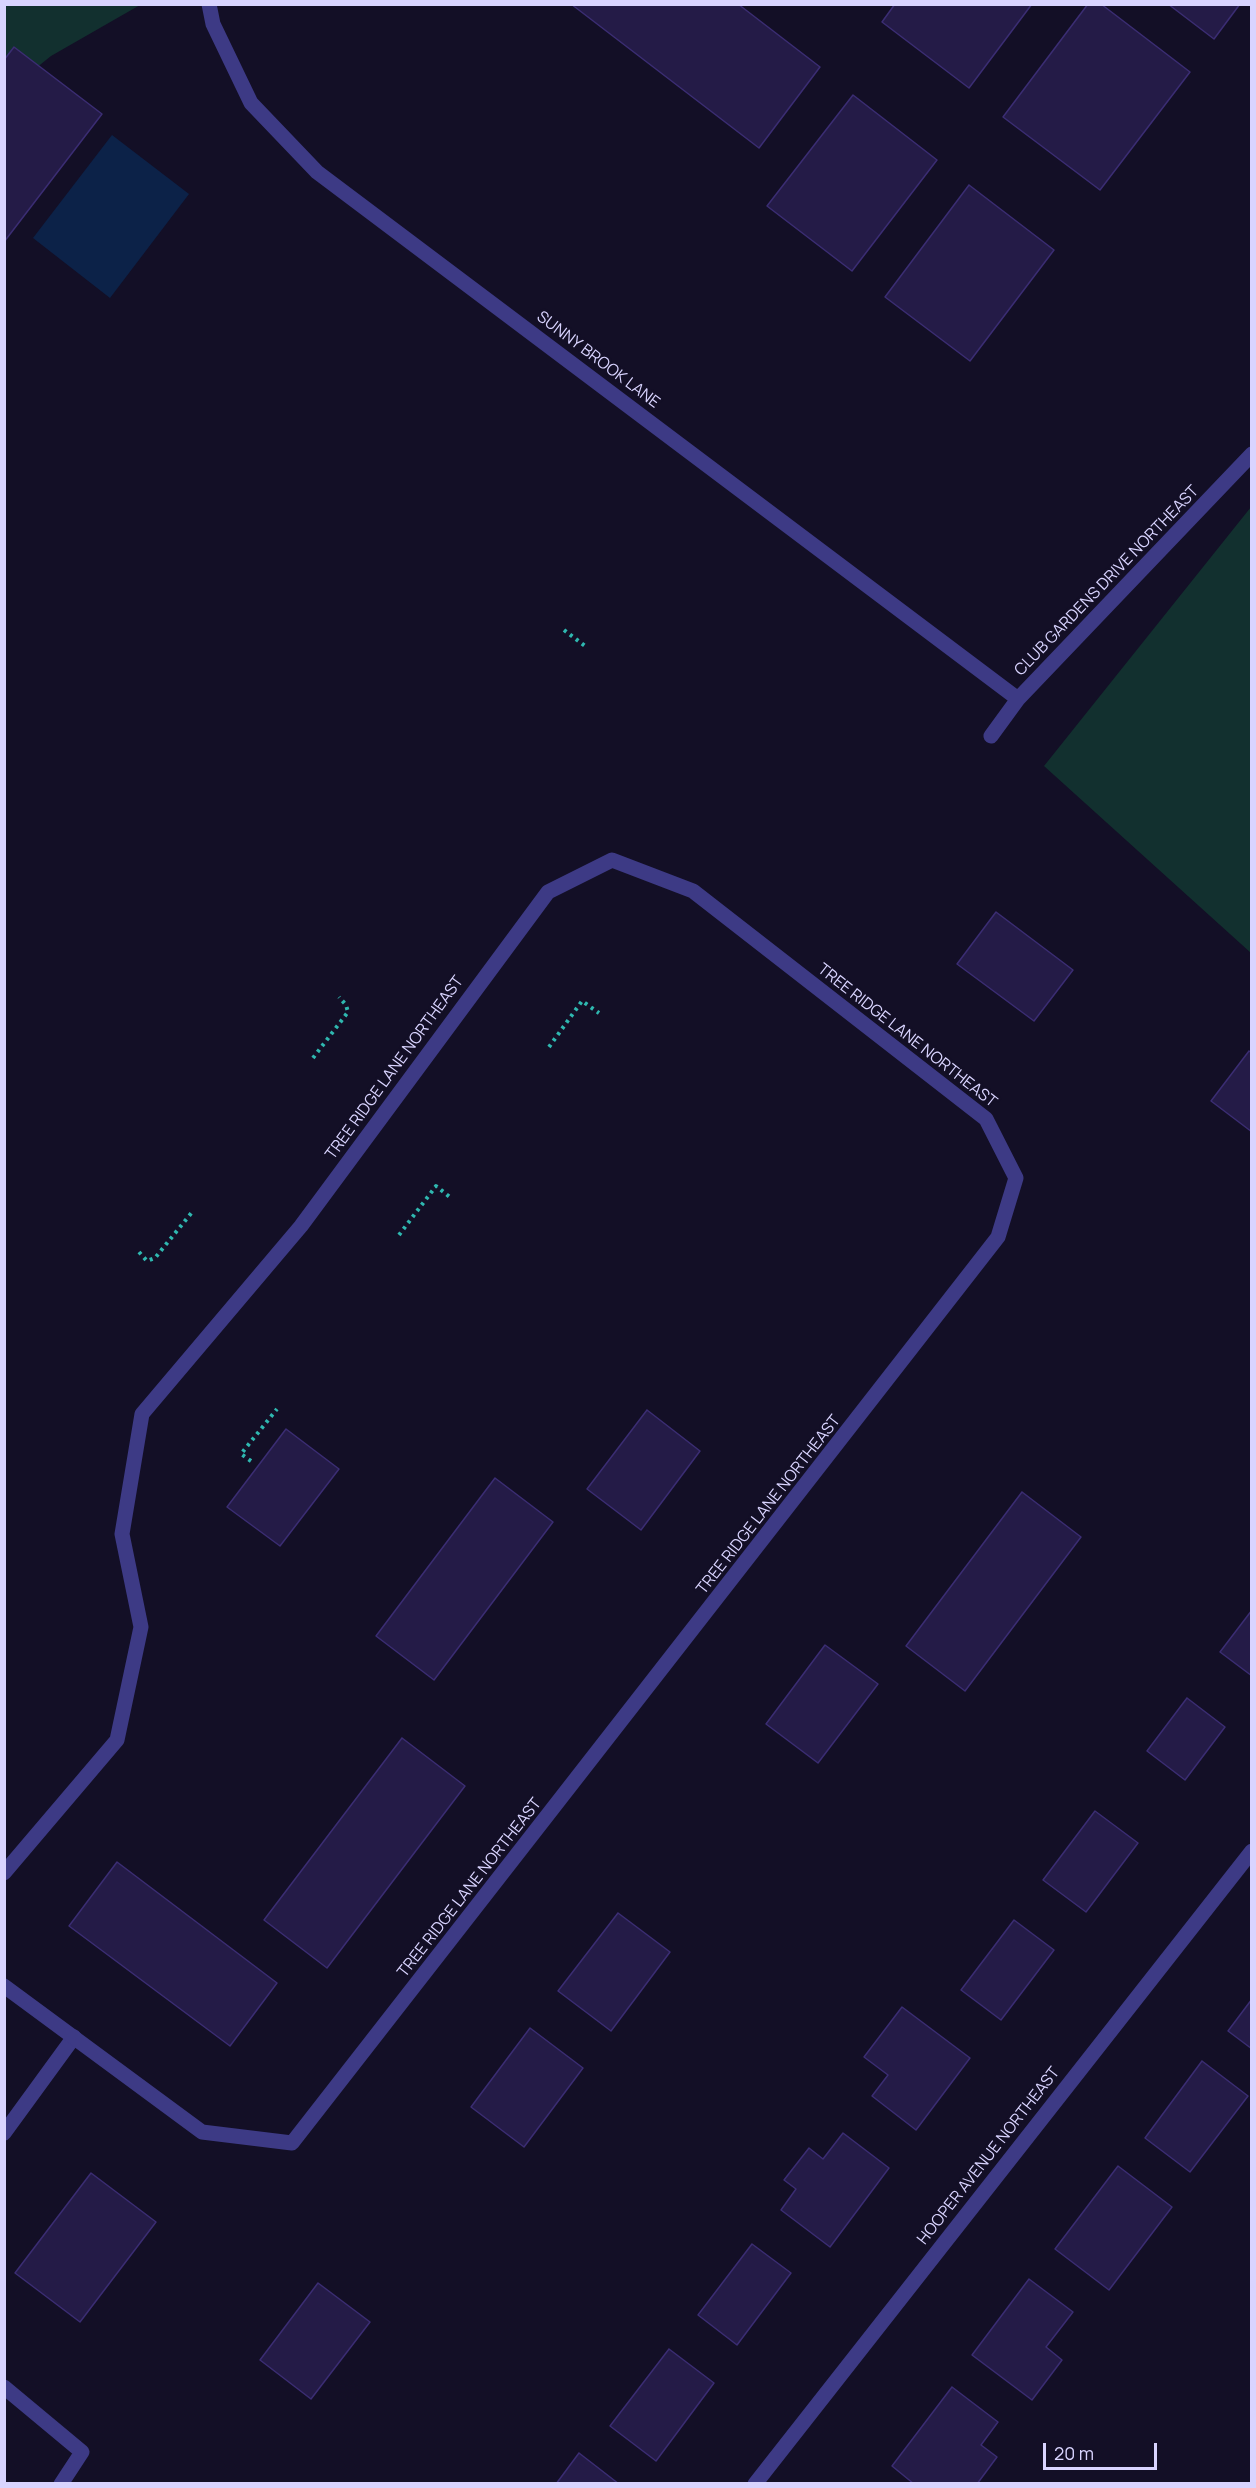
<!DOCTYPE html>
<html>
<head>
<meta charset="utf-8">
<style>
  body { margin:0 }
  #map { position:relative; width:1256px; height:2488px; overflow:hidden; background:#130f26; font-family:Manrope,sans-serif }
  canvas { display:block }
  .frame { position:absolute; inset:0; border:6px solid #d9d4ff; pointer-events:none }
  .scale { position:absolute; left:1043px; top:2443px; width:114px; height:27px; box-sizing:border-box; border:3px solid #d9d4ff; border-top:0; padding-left:8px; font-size:18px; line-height:21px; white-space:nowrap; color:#d9d4ff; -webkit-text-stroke:4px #130f26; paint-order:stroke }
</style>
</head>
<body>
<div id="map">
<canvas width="1256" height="2488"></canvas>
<div class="frame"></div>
<div class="scale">20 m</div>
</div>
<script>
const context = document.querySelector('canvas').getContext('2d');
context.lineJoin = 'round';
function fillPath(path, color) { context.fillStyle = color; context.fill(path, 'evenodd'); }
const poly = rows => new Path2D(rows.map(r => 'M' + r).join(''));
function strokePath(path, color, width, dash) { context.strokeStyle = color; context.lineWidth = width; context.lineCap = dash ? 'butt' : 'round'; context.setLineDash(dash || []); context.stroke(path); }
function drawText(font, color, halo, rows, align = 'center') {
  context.font = font + ' Manrope,sans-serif'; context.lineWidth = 5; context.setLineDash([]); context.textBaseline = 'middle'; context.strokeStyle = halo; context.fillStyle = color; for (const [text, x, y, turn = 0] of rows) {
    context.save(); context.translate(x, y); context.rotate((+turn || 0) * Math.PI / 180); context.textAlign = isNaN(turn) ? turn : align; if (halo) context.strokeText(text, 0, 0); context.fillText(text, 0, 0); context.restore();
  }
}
const green = poly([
  [5,5,140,5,51,56,5,93],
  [1251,507,1251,953,1044,766]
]);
const water = poly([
  [112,135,189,194,110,298,33,238]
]);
const building = poly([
  [571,4,738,4,820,67,759,148,571,4],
  [895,4,1032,4,969,88,882,22,895,4],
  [1088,4,1101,4,1190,72,1100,190,1003,117,1088,4],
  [1168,4,1240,4,1214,39,1168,4],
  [14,47,102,114,4,242,4,60,14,47],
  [853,95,937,160,852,271,767,206,853,95],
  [969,185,1054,250,970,361,885,297,969,185],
  [996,912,1073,970,1034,1021,957,964,996,912],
  [1249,1051,1252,1053,1252,1132,1211,1101,1249,1051],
  [647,1410,700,1451,641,1530,587,1489,647,1410],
  [286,1429,339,1469,280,1546,227,1507,286,1429],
  [495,1478,553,1522,434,1680,376,1636,495,1478],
  [1022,1492,1081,1537,965,1691,906,1646,1022,1492],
  [1252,1610,1252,1676,1220,1652,1252,1610],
  [825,1645,878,1684,818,1763,766,1724,825,1645],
  [1187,1698,1225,1727,1185,1780,1147,1751,1187,1698],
  [402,1738,465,1786,327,1968,264,1920,402,1738],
  [1095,1811,1138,1843,1086,1912,1043,1880,1095,1811],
  [117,1862,277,1983,230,2046,69,1926,117,1862],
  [618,1913,670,1952,611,2031,558,1991,618,1913],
  [1014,1920,1054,1950,1001,2020,961,1990,1014,1920],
  [1252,1999,1252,2049,1228,2031,1252,1999],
  [902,2007,970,2058,916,2130,872,2096,888,2075,864,2057,902,2007],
  [530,2028,583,2068,524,2147,471,2107,530,2028],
  [1202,2061,1248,2096,1190,2172,1145,2138,1202,2061],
  [843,2133,889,2168,830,2247,781,2210,796,2189,784,2180,809,2148,823,2159,843,2133],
  [1118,2166,1172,2207,1109,2290,1055,2249,1118,2166],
  [91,2173,156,2222,80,2322,15,2273,91,2173],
  [752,2244,791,2273,737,2345,698,2315,752,2244],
  [1029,2279,1073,2312,1046,2347,1062,2360,1032,2400,972,2355,1029,2279],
  [318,2283,370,2322,311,2399,260,2360,318,2283],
  [669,2349,714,2383,656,2461,610,2426,669,2349],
  [952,2387,998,2422,981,2445,997,2457,977,2484,914,2484,892,2466,952,2387],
  [579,2453,619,2484,556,2484,579,2453]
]);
const path = poly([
  [564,630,585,646],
  [549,1047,582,1001,599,1013],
  [313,1058,348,1012,346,1005,339,997],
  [399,1235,436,1186,451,1198],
  [139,1252,147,1261,155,1258,193,1211],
  [251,1461,241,1454,277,1409]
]);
const lane = poly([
  [4,2133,74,2037],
  [4,2387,82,2452,61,2484]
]);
const street = poly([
  [209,4,213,24,251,103,317,172,1018,699],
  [991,736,1018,699,1252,454],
  [4,1873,117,1740,141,1627,122,1534,142,1414,301,1226,548,892,612,860,693,891,986,1119,1016,1178,998,1237,292,2143,202,2132,4,1986],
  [755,2484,1252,1851]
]);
const streetNames = [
  ["SUNNY BROOK LANE",598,360,37],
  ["CLUB GARDENS DRIVE NORTHEAST",1107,581,-46],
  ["TREE RIDGE LANE NORTHEAST",907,1036,38],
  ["TREE RIDGE LANE NORTHEAST",395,1068,-54],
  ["TREE RIDGE LANE NORTHEAST",769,1505,-52],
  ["TREE RIDGE LANE NORTHEAST",470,1888,-52],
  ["HOOPER AVENUE NORTHEAST",989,2156,-52]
];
fillPath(green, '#12302f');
fillPath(water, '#0c2248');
fillPath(building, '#241b47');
strokePath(building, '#3b2d73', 1.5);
strokePath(path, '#2fb8b0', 4, [3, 4.5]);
strokePath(lane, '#3d3a85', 15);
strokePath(street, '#3d3a85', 15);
drawText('16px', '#d9d4ff', '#130f26', streetNames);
</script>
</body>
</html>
